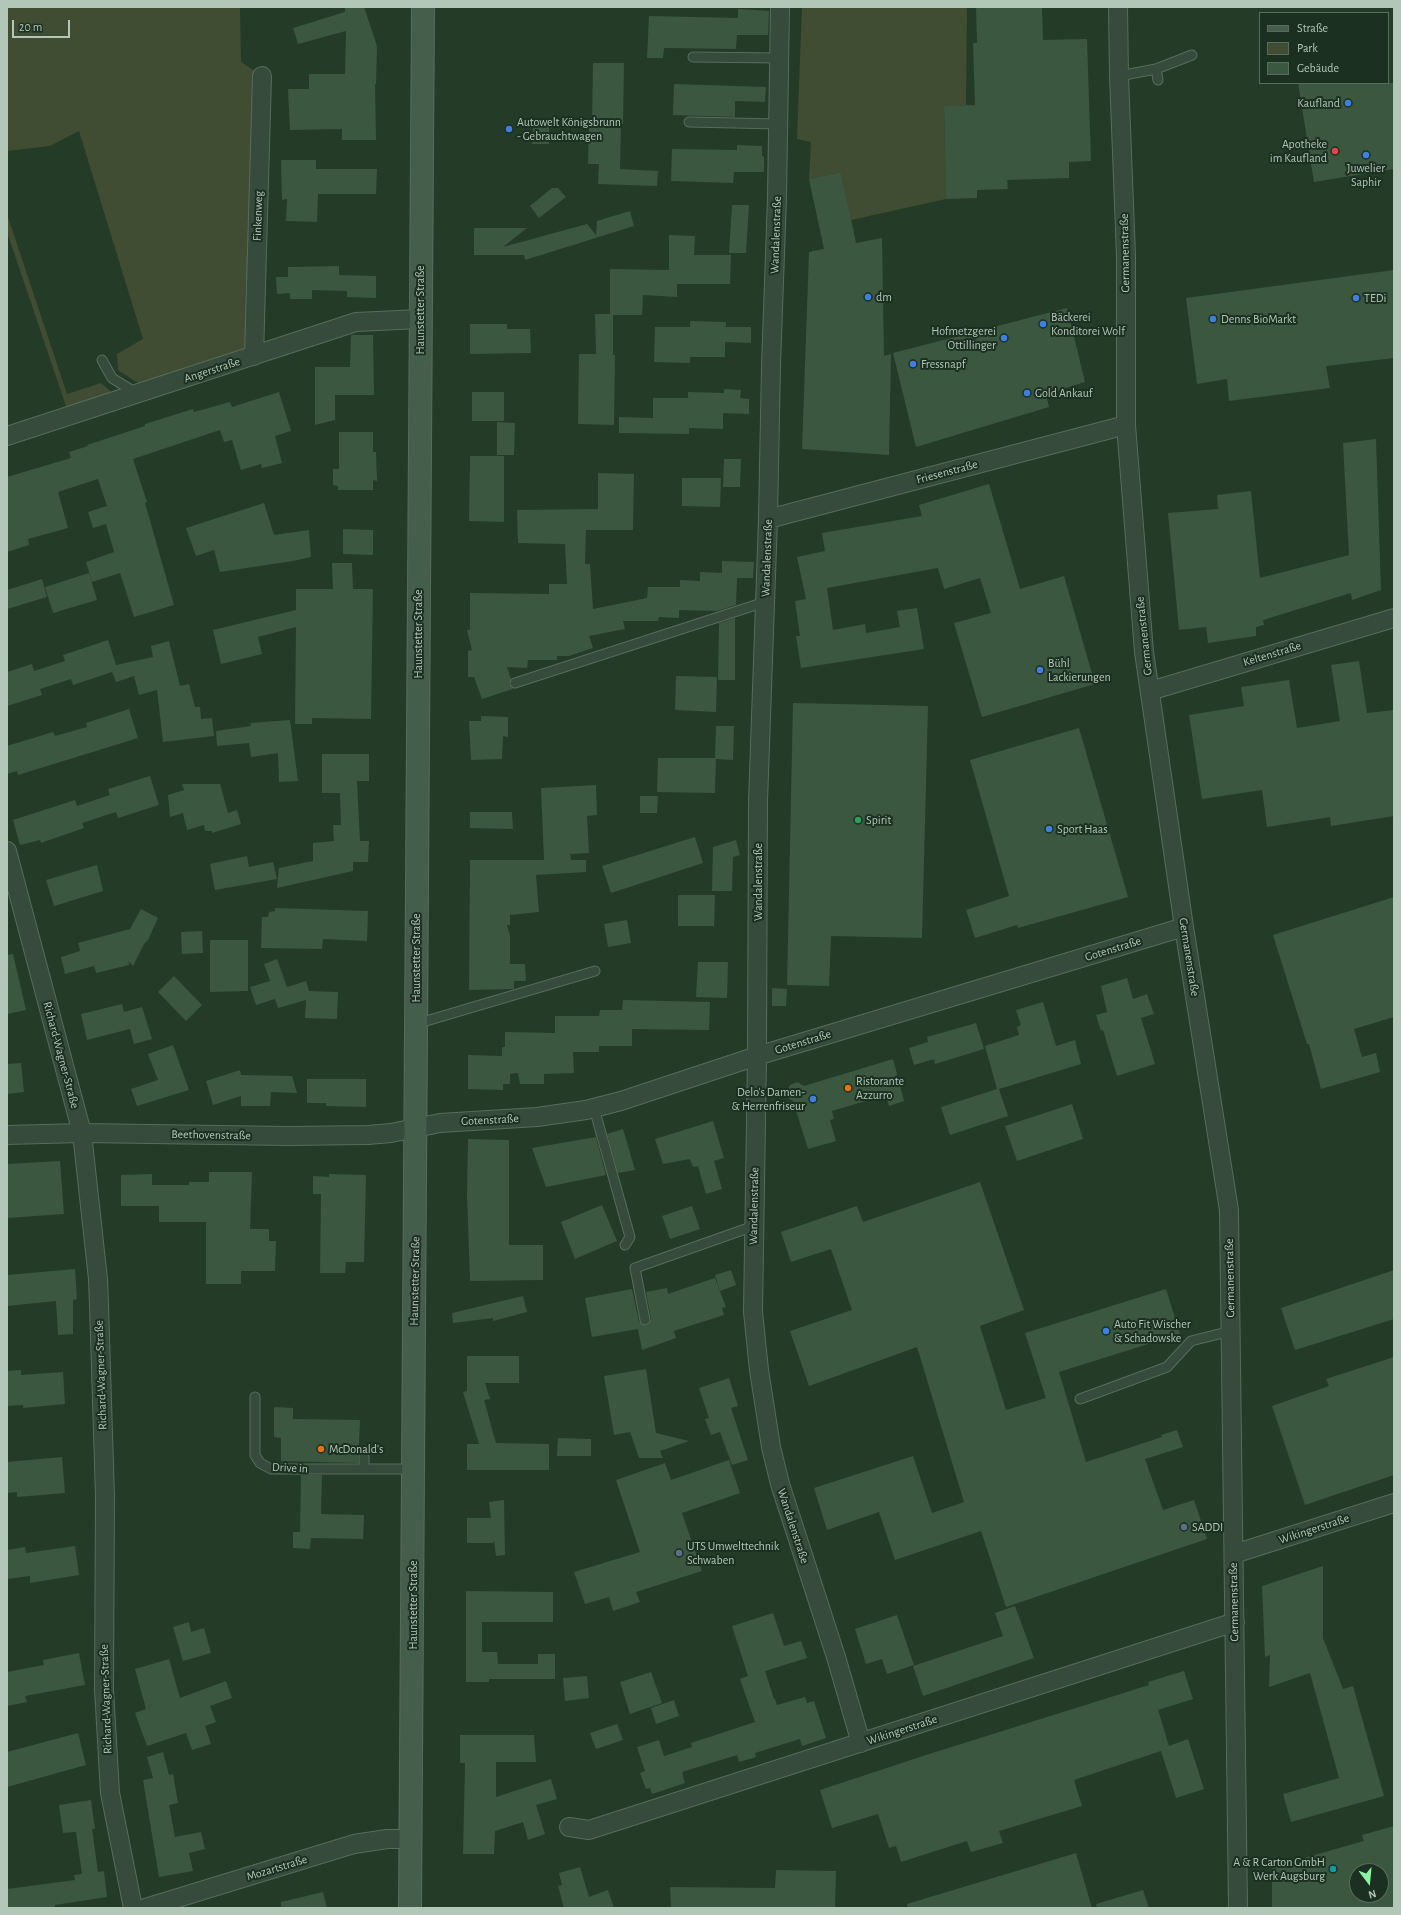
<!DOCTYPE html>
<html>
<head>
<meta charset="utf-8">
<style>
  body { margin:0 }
  #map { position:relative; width:1401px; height:1915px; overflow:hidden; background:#243b28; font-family:"Alegreya Sans",sans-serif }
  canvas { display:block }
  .frame { position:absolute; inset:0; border:8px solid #b3c7b8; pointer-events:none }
  .legend { position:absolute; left:1259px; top:12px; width:130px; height:72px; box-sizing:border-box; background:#1c3021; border:1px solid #586c5d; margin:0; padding:5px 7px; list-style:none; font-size:12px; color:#b3c7b8 }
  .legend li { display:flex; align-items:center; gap:8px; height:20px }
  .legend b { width:20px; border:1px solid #586c5d }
  .north { position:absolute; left:1349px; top:1863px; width:40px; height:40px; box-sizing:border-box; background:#1c3021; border:1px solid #586c5d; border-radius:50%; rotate:164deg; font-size:11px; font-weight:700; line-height:16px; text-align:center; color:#b3c7b8 }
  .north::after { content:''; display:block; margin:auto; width:14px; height:18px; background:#8bf4a4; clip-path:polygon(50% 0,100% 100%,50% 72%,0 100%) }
  .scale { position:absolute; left:12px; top:20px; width:58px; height:18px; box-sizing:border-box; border:2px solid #b3c7b8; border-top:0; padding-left:5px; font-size:12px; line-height:14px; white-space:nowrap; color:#b3c7b8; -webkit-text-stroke:3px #1c3021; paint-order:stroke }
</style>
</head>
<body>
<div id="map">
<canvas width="1401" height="1915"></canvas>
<div class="frame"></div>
<ul class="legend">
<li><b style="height:5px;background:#455e4c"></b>Straße</li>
<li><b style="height:11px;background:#414d33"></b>Park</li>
<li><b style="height:11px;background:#3b5740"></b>Gebäude</li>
</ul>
<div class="north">N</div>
<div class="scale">20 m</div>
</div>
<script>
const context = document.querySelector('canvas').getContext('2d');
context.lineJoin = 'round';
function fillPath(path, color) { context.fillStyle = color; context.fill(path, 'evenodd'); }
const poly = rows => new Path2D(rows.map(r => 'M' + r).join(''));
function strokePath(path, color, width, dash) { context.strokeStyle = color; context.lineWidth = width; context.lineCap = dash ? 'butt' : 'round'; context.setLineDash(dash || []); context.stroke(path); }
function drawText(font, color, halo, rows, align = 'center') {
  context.font = font + ' "Alegreya Sans",sans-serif'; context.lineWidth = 4; context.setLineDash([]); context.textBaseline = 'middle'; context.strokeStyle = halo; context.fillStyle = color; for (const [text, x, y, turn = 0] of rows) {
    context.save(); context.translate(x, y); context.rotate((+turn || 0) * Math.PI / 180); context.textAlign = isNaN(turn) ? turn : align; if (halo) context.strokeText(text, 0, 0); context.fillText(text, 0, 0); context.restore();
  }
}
const green = poly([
  [7,7,240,7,241,62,262,76,250,355,141,385,118,370,117,354,143,339,79,131,50,146,7,151],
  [802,7,967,7,966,105,944,107,946,199,851,220,841,172,809,179,811,142,797,139],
  [7,214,67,394,101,383,114,394,67,409,7,232]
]);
const building = poly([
  [345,7,364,7,377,46,376,84,375,84,376,140,342,140,342,129,290,130,288,89,309,89,309,74,345,74,346,31,298,44,293,28,345,12],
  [976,7,1042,7,1043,40,1087,39,1091,161,1069,162,1069,178,1007,180,1008,189,977,190,977,198,946,199,944,106,975,105,973,43,977,43],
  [738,9,769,11,768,35,737,35,736,49,664,48,663,58,647,58,649,16,738,18],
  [593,63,624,63,623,124,621,124,620,169,658,171,657,186,598,184,599,164,588,164,589,123,592,124],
  [1298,83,1394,83,1394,169,1314,182],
  [674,84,766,87,765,102,735,101,735,117,673,115],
  [533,127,549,127,549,144,532,144],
  [737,145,762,146,762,156,764,157,764,172,734,172,733,183,671,181,672,149,737,150],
  [281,160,316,160,316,169,377,169,376,194,318,194,317,222,286,221,287,199,282,200],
  [841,172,856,243,882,238,884,356,891,354,889,455,802,449,809,252,824,249,809,179],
  [552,188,558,188,566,197,539,218,530,206],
  [732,205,749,205,746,253,729,253],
  [630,211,634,226,525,260,524,255,474,255,474,228,527,228,503,247,587,224,596,235,597,221],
  [669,235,695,236,694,255,731,255,730,284,677,284,677,297,643,295,642,315,613,315,613,355,615,355,614,425,578,424,579,354,596,354,595,314,610,314,610,269,669,270],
  [339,266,339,275,376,276,376,298,347,297,347,291,312,290,312,299,290,299,290,293,277,294,276,277,288,277,288,267],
  [1394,270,1394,358,1326,366,1330,388,1229,401,1227,379,1197,384,1186,298],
  [1067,308,1085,382,1046,394,1049,407,916,447,893,353],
  [690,321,726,322,726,327,751,327,751,343,725,342,725,357,690,357,690,363,654,362,655,327,690,327],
  [470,324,507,324,507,329,530,329,531,353,470,354],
  [351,335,373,335,374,395,335,395,335,420,315,425,315,367,350,367],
  [724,389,741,390,740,398,749,399,749,414,723,413,723,429,689,428,689,434,619,433,619,417,653,418,653,398,688,398,688,392,724,393],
  [279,392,291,431,275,436,282,463,262,468,261,464,241,470,232,440,224,442,220,430,133,459,147,502,145,503,174,605,134,617,120,573,92,582,86,562,114,552,106,524,93,528,88,512,107,506,98,479,58,492,68,528,28,539,29,545,7,552,7,477,71,458,69,452,88,446,87,445,145,426,145,424,193,409,194,412,230,402,232,407],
  [472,392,504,392,504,421,472,421],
  [497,422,515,423,514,455,497,455],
  [339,432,373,432,373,452,376,452,377,481,373,480,373,490,338,490,338,486,333,485,333,469,339,469],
  [1376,439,1381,590,1352,600,1351,593,1263,620,1264,625,1256,627,1256,636,1208,643,1206,627,1179,630,1168,513,1218,509,1217,495,1251,491,1260,578,1349,555,1343,443],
  [470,456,504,456,504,522,469,521],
  [724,459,741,459,740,487,723,487],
  [598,473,634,474,633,530,586,530,585,564,590,564,593,609,647,598,648,587,680,587,680,580,700,581,700,572,722,573,722,561,754,562,753,578,737,578,736,605,717,611,679,610,679,618,659,617,658,621,623,621,625,629,589,636,593,648,569,656,557,656,557,660,528,660,527,668,507,667,511,679,509,684,513,689,482,699,474,677,468,677,468,651,472,650,467,630,470,630,470,593,549,594,549,584,567,584,565,544,518,543,517,510,598,509],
  [682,478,721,478,720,507,682,506],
  [989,484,1020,589,1064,576,1095,684,982,717,954,623,991,613,980,578,944,589,938,568,827,588,833,630,865,624,866,633,900,627,897,611,917,608,924,649,801,668,796,636,800,636,795,601,806,599,797,557,825,551,822,533,922,516,919,505],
  [264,503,274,535,309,530,311,557,293,561,220,572,214,550,196,556,186,528],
  [343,529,373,530,373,555,343,554],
  [332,563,352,563,353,589,373,589,371,719,312,718,312,724,295,724,296,627,258,637,262,654,221,664,213,630,296,610,296,589,333,589],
  [89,573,97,600,53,613,45,587],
  [42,579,47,597,7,609,7,590],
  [735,618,735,680,718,680,719,623],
  [108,640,116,665,153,657,151,646,169,641,180,686,189,684,195,707,200,707,201,719,212,718,214,736,163,742,157,690,139,695,134,676,116,682,112,672,73,685,71,679,40,689,42,695,7,706,7,672,32,664,34,671,65,661,63,655],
  [1359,661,1367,713,1394,710,1394,816,1331,826,1330,817,1267,827,1262,790,1202,799,1189,715,1244,706,1241,687,1289,680,1297,728,1340,721,1331,665],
  [676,676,717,677,716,712,675,710],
  [793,703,928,706,922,938,831,936,829,986,787,985],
  [129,709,138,738,18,775,17,771,7,774,7,746,53,732,55,736,87,727,86,723],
  [481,716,508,717,508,737,503,736,502,759,471,760,469,721,481,721],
  [290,720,298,781,279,782,278,753,251,757,249,743,217,746,216,731,251,726,250,723],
  [716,726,734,726,733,760,716,759,715,793,657,792,658,758,715,758],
  [1079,728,1128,897,1018,928,1017,925,975,938,966,910,1009,896,970,760],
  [322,754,369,754,369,781,357,781,360,841,369,841,368,862,353,862,353,871,277,888,279,868,313,861,313,843,334,841,333,825,341,825,340,793,322,793],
  [150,776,159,805,118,818,116,812,82,823,84,828,41,843,40,840,20,845,13,820,75,800,77,806,110,795,108,789],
  [182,784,220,784,228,813,237,810,241,824,212,833,212,831,205,831,204,825,187,830,183,813,170,817,168,795,184,790],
  [596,785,597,815,587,816,589,853,570,854,571,860,586,860,586,872,536,875,539,912,510,915,510,925,507,925,510,936,510,964,525,964,526,981,514,981,514,989,512,989,469,990,470,860,544,860,541,788],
  [640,796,658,796,657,813,640,813],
  [470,812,512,812,513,829,470,828],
  [695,837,703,863,611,893,602,866],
  [736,840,740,855,733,857,732,891,712,891,713,847],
  [247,856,249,867,273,862,277,879,215,890,210,864],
  [97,865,103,891,54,906,46,880],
  [678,895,715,895,714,926,678,926],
  [1394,897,1394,1017,1354,1029,1362,1057,1376,1053,1380,1072,1321,1089,1309,1044,1307,1044,1273,935],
  [275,908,368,911,367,941,323,939,322,949,261,948,262,917,268,917,269,912,275,911],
  [141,909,158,918,148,940,144,944,133,966,128,961,129,965,96,973,94,966,65,974,61,957,80,951,78,943,130,929],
  [627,920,631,943,608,947,604,924],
  [202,931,203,953,182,954,181,932],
  [210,940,248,940,248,991,210,992],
  [13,954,26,1010,7,1014,7,955],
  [277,959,287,987,306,981,309,991,338,992,337,1019,305,1018,306,1000,278,1008,275,999,256,1005,250,987,270,981,264,964],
  [698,962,728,962,727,998,696,997],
  [174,976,202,1005,186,1021,158,992],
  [1127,978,1133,999,1147,994,1154,1014,1141,1018,1155,1064,1117,1076,1103,1030,1101,1031,1096,1015,1107,1012,1101,986],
  [772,988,787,989,786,1006,772,1006],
  [623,1000,710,1002,709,1030,632,1029,632,1046,599,1046,599,1052,573,1052,574,1073,544,1074,544,1084,520,1084,518,1073,510,1074,510,1084,503,1084,503,1090,468,1089,468,1055,502,1056,502,1047,505,1047,505,1032,555,1033,555,1016,599,1016,600,1010,622,1010],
  [1043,1002,1056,1046,1075,1040,1081,1064,999,1089,1008,1116,950,1135,941,1107,997,1089,985,1046,1019,1035,1017,1027,1021,1025,1016,1010],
  [122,1004,124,1012,142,1007,152,1039,134,1044,130,1029,87,1040,81,1014],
  [976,1023,984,1049,935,1064,934,1059,914,1065,909,1048,928,1042,927,1037],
  [173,1045,189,1090,137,1106,131,1089,158,1080,148,1054],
  [893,1059,904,1101,889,1106,886,1095,832,1111,834,1119,830,1120,836,1141,808,1149,793,1101,788,1098,787,1091,790,1085,797,1082,804,1086],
  [21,1063,24,1092,7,1094,7,1064],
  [240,1070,241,1075,292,1076,297,1093,271,1092,270,1106,241,1106,241,1096,213,1105,206,1081],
  [307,1079,366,1079,366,1107,326,1106,326,1103,307,1103],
  [1072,1104,1083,1139,1017,1161,1005,1126],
  [713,1121,724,1158,714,1161,722,1189,706,1194,698,1166,693,1167,690,1159,663,1164,655,1139],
  [623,1129,635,1170,618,1173,607,1134],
  [596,1137,606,1175,546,1187,532,1148],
  [468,1139,509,1140,509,1245,543,1245,543,1280,470,1281,467,1194],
  [60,1161,64,1214,7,1218,7,1164],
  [209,1172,252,1172,250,1229,269,1229,269,1241,276,1241,275,1271,241,1271,241,1284,206,1284,206,1222,159,1222,159,1206,121,1206,121,1175,152,1174,152,1185,189,1185,189,1182,209,1182],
  [329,1174,366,1175,364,1262,346,1262,345,1273,320,1273,321,1194,313,1194,313,1176,329,1177],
  [980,1182,1024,1310,980,1326,1006,1410,1046,1398,1025,1333,1166,1289,1180,1334,1059,1372,1086,1462,1162,1437,1161,1435,1177,1430,1183,1447,1145,1459,1163,1510,1194,1500,1207,1539,1006,1607,981,1531,895,1560,879,1512,827,1530,814,1488,913,1456,932,1513,964,1502,917,1347,809,1386,790,1331,852,1310,831,1249,791,1262,781,1232,857,1206,863,1222],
  [602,1205,617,1241,575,1259,561,1222],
  [692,1206,700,1229,670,1239,662,1216],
  [75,1269,77,1299,73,1300,73,1334,58,1335,56,1301,7,1306,7,1275],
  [731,1270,736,1285,720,1291,715,1275],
  [1394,1270,1394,1319,1295,1350,1281,1308],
  [715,1278,726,1307,722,1308,724,1315,674,1331,676,1338,642,1350,638,1329,592,1337,585,1298,632,1289,639,1322,646,1326,649,1324,651,1319,646,1292,667,1288,668,1294],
  [523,1296,527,1312,493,1321,493,1318,453,1323,452,1313],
  [467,1356,519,1356,519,1383,485,1383,490,1399,484,1400,496,1443,549,1444,549,1470,467,1470,467,1444,479,1444,463,1392,467,1391],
  [1394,1357,1394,1475,1305,1505,1272,1406,1329,1386,1326,1379],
  [646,1369,656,1433,689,1441,660,1451,663,1458,639,1458,630,1432,614,1435,604,1376],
  [21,1370,21,1375,63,1372,65,1404,23,1408,23,1405,7,1406,7,1371],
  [729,1378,738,1406,731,1408,748,1460,732,1465,720,1432,711,1435,705,1419,709,1418,699,1388],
  [274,1407,293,1408,293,1419,360,1420,358,1463,281,1461,281,1438,274,1437],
  [558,1438,591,1439,591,1456,557,1456],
  [62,1457,65,1493,17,1497,17,1492,7,1493,7,1462],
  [729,1460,740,1493,682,1513,702,1571,636,1592,640,1602,613,1611,609,1597,585,1604,574,1572,640,1552,616,1480,665,1463,671,1480],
  [301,1475,322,1475,321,1514,364,1515,363,1539,311,1538,310,1549,293,1548,293,1532,300,1532],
  [504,1500,505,1555,496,1556,494,1540,493,1543,467,1543,467,1518,491,1518,489,1502],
  [75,1546,79,1575,30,1583,30,1576,7,1579,7,1550,25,1547,26,1553],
  [1323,1566,1323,1638,1343,1689,1353,1686,1384,1796,1291,1822,1283,1794,1339,1778,1310,1673,1269,1687,1270,1655,1265,1657,1262,1586],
  [466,1591,553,1592,553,1622,482,1622,482,1652,497,1652,498,1664,538,1664,538,1654,555,1654,555,1679,489,1679,489,1682,466,1682],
  [1015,1606,1034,1658,923,1696,913,1666,1003,1636,995,1613],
  [773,1613,784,1646,801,1641,807,1658,765,1671,774,1699,775,1699,777,1705,805,1697,807,1703,814,1701,826,1738,802,1746,800,1739,755,1753,756,1757,739,1762,737,1755,682,1772,685,1783,652,1794,650,1788,646,1789,640,1773,645,1771,637,1747,659,1740,664,1756,692,1747,691,1743,755,1722,740,1679,748,1676,732,1626],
  [897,1615,914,1665,887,1674,882,1659,866,1664,855,1629],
  [189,1622,191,1632,204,1628,211,1653,183,1661,173,1627],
  [79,1653,85,1685,25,1696,27,1702,7,1706,7,1672,44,1665,43,1660],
  [169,1659,180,1698,226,1681,232,1698,210,1706,216,1722,205,1726,211,1744,192,1750,186,1733,147,1746,135,1713,146,1709,135,1669],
  [1184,1671,1193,1699,1158,1710,1169,1746,1188,1739,1204,1789,1176,1798,1161,1751,1074,1780,1082,1806,999,1831,1003,1843,971,1852,967,1841,901,1862,896,1846,889,1848,878,1814,832,1828,820,1790,926,1755,1149,1685,1148,1682],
  [651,1672,662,1703,630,1714,620,1682],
  [587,1676,589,1698,565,1701,563,1678],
  [674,1700,679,1716,656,1724,651,1708],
  [617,1724,623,1740,596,1749,590,1733],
  [78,1733,86,1765,7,1787,7,1752],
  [460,1735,534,1735,536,1762,496,1762,496,1797,551,1779,557,1799,536,1805,545,1834,528,1840,523,1822,495,1831,494,1854,463,1854,465,1763,460,1763],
  [163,1752,169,1775,173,1774,178,1803,169,1805,175,1837,201,1832,205,1849,189,1853,193,1871,159,1877,143,1780,153,1778,147,1757],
  [91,1800,95,1829,92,1829,98,1872,104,1871,107,1897,55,1905,55,1908,7,1908,7,1889,75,1880,74,1875,82,1874,76,1832,63,1833,59,1805],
  [1394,1826,1394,1908,1272,1908,1272,1867,1364,1841,1362,1835],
  [1357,1871,1381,1871,1381,1895,1357,1895],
  [1076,1853,1092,1908,908,1908,907,1904],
  [580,1867,589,1897,608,1890,614,1908,564,1908,558,1886,562,1885,559,1873],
  [776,1870,836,1871,835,1908,671,1908,670,1887,775,1888],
  [1143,1890,1149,1908,1097,1908,1096,1904],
  [323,1892,327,1908,281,1908,281,1902]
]);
const service = poly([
  [693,57,778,58],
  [1156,69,1158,80],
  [1119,76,1156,69,1192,55],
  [689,122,778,124],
  [102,360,112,378,136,393],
  [515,683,765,602],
  [416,1024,595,971],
  [594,1108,630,1237,625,1245],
  [645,1320,635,1268,754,1226],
  [255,1397,255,1455,260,1463,271,1469,413,1469],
  [1080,1399,1167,1367,1191,1341,1231,1331],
  [364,1469,364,1453]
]);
const minor = poly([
  [780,7,777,198,771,365,768,519,758,802,757,1056,753,1312,759,1370,771,1447,780,1484,836,1657,861,1743],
  [1118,7,1119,76,1126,256,1126,425,1144,652,1184,927,1229,1210,1238,1908],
  [254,356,262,76],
  [7,436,356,322,420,319],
  [768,519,1126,425],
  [1150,691,1394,618],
  [7,851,82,1133,98,1279,99,1305,105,1497,104,1689,110,1793,133,1908],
  [7,1135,82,1133,288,1136,368,1135,391,1133,440,1123,537,1117,586,1110,621,1101,757,1056,1184,927],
  [1234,1554,1394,1503],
  [569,1827,589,1830,1235,1622],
  [145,1908,354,1844,387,1839,411,1839]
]);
const secondary = poly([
  [410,1908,423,7]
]);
const markers = [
  [1348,103,4,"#3f7fe0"],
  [509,129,4,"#3f7fe0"],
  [1335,151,4,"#e0444e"],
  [1366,155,4,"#3f7fe0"],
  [868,297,4,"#3f7fe0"],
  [1356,298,4,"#3f7fe0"],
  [1213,319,4,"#3f7fe0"],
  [1043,324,4,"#3f7fe0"],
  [1004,338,4,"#3f7fe0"],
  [913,364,4,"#3f7fe0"],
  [1027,393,4,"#3f7fe0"],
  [1040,670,4,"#3f7fe0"],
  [858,820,4,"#2e9e5b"],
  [1049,829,4,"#3f7fe0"],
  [848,1088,4,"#e8710a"],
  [813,1099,4,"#3f7fe0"],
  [1106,1331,4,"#3f7fe0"],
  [321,1449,4,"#e8710a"],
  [1184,1527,4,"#5c6f8a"],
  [679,1553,4,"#5c6f8a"],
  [1333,1869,4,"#0f9aa8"]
];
const poiNames = [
  ["Kaufland",1340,103,"right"],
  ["Autowelt Königsbrunn",517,122],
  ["- Gebrauchtwagen",517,136],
  ["Apotheke",1327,144,"right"],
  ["im Kaufland",1327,158,"right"],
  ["Juwelier",1366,168,"center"],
  ["Saphir",1366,182,"center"],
  ["dm",876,297],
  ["TEDi",1364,298],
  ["Bäckerei",1051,317],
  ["Konditorei Wolf",1051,331],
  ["Denns BioMarkt",1221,319],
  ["Hofmetzgerei",996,331,"right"],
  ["Ottillinger",996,345,"right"],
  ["Fressnapf",921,364],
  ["Gold Ankauf",1035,393],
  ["Bühl",1048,663],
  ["Lackierungen",1048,677],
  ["Spirit",866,820],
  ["Sport Haas",1057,829],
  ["Ristorante",856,1081],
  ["Azzurro",856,1095],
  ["Delo's Damen-",805,1092,"right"],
  ["& Herrenfriseur",805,1106,"right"],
  ["Auto Fit Wischer",1114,1324],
  ["& Schadowske",1114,1338],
  ["McDonald's",329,1449],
  ["SADDI",1192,1527],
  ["UTS Umwelttechnik",687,1546],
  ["Schwaben",687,1560],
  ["A & R Carton GmbH",1325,1862,"right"],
  ["Werk Augsburg",1325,1876,"right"]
];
const streetNames = [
  ["Finkenweg",258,216,-88],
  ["Wandalenstraße",776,235,-88],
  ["Germanenstraße",1125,253,-91],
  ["Haunstetter Straße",420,310,-90],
  ["Angerstraße",212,370,-18],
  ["Friesenstraße",947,472,-15],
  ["Wandalenstraße",767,558,-88],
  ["Haunstetter Straße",418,634,-90],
  ["Germanenstraße",1144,636,-96],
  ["Keltenstraße",1272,654,-17],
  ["Wandalenstraße",758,882,-90],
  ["Gotenstraße",1113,949,-17],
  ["Germanenstraße",1189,957,81],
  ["Haunstetter Straße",416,958,-90],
  ["Gotenstraße",803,1042,-17],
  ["Richard-Wagner-Straße",61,1055,75],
  ["Gotenstraße",490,1120,-3],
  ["Beethovenstraße",211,1135,1],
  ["Wandalenstraße",754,1206,-89],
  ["Germanenstraße",1230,1278,-91],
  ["Haunstetter Straße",415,1281,-89],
  ["Richard-Wagner-Straße",101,1375,-92],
  ["Drive in",290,1468,3],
  ["Wandalenstraße",793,1526,72],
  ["Wikingerstraße",1314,1529,-18],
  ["Germanenstraße",1234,1602,-91],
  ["Haunstetter Straße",413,1605,-90],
  ["Richard-Wagner-Straße",106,1699,-92],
  ["Wikingerstraße",902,1730,-18],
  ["Mozartstraße",277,1868,-17]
];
fillPath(green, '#414d33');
fillPath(building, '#3b5740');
strokePath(service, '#586c5d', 11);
strokePath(minor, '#586c5d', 20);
strokePath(secondary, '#586c5d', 24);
strokePath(service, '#374b3c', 9);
strokePath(minor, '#374b3c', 18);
strokePath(secondary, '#455e4c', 22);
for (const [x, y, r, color] of markers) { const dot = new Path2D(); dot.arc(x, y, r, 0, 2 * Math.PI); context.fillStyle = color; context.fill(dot); strokePath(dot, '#1c3021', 1.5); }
drawText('12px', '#b3c7b8', '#1c3021', poiNames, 'left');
drawText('12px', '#b3c7b8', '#1c3021', streetNames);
</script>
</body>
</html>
